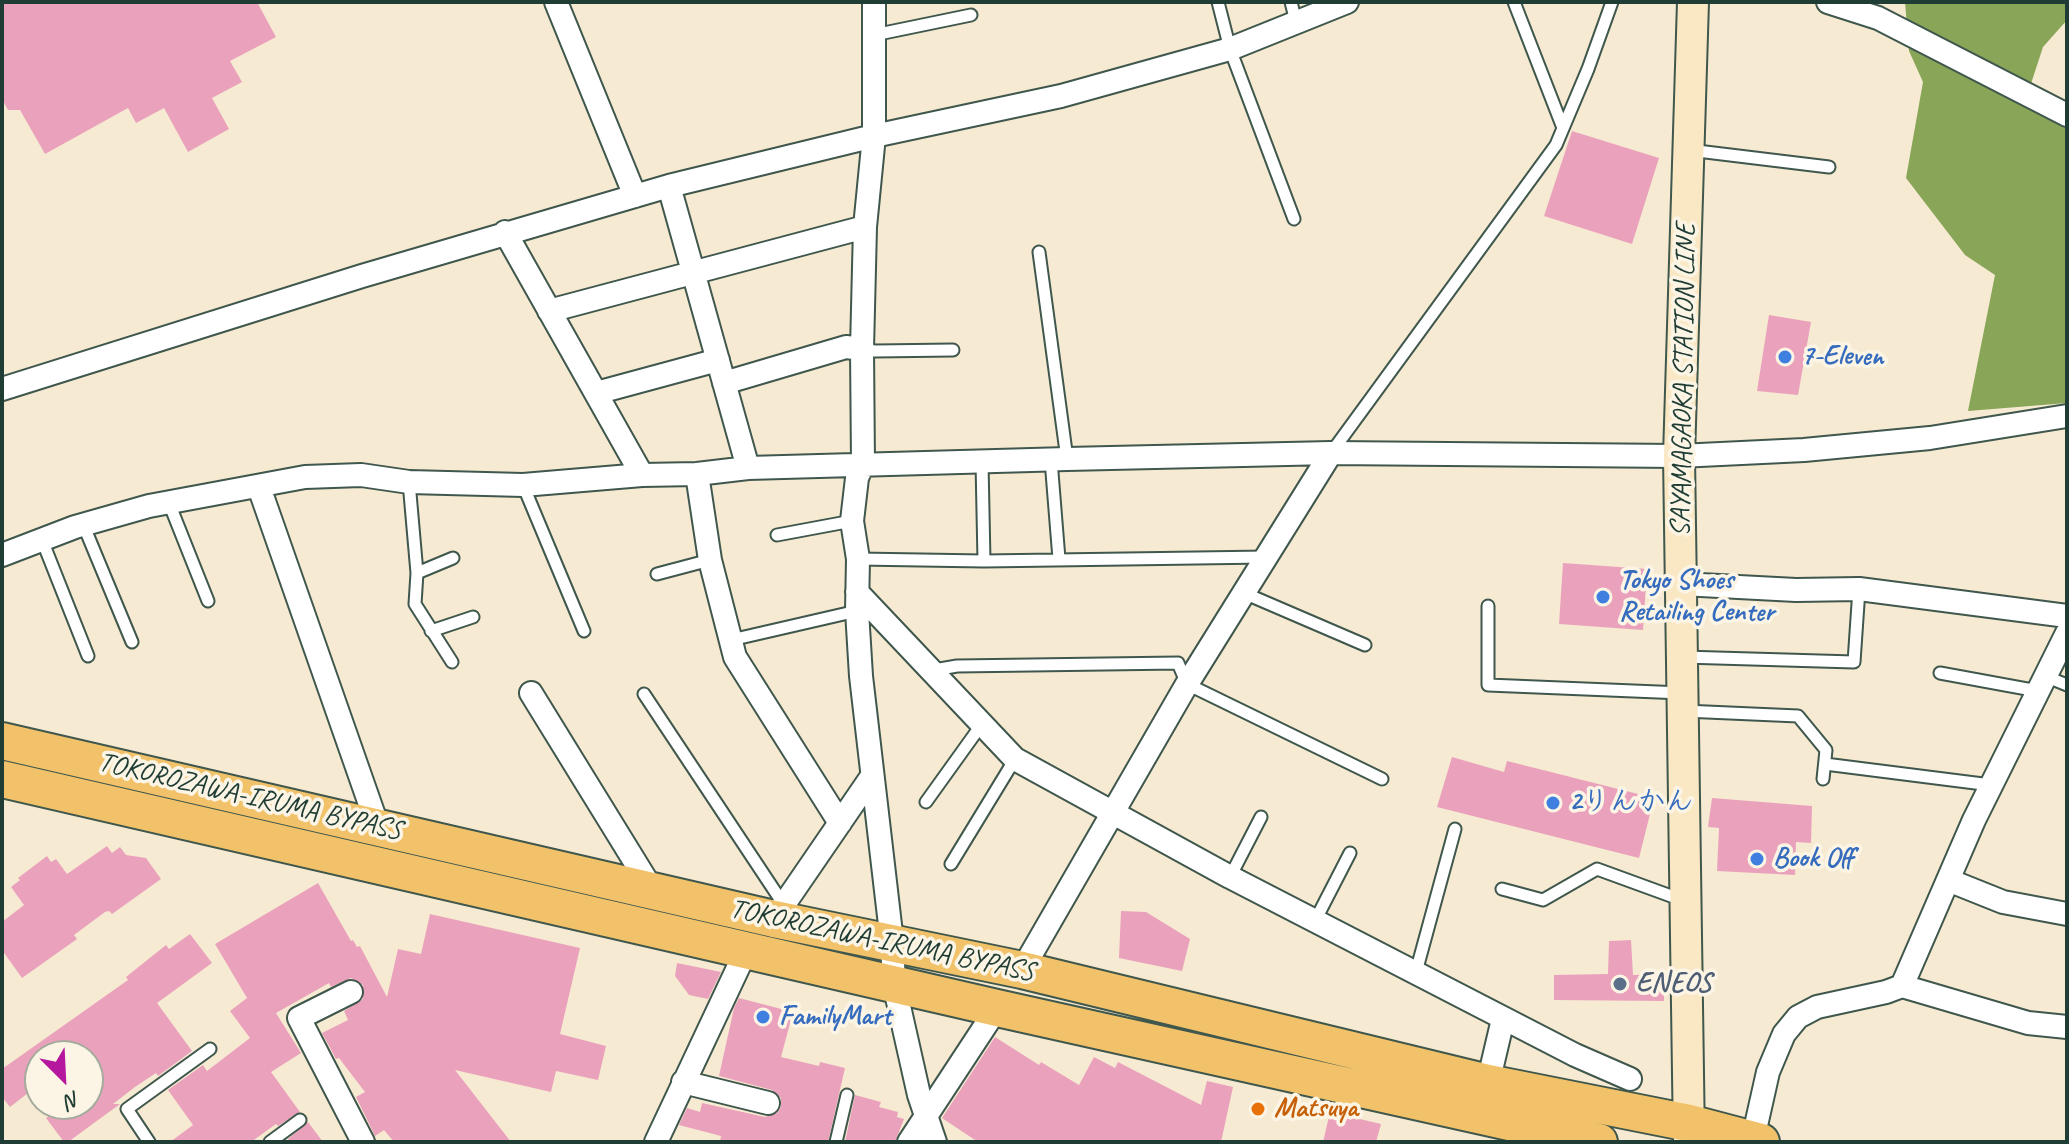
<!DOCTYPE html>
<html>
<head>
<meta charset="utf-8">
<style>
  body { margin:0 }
  #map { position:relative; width:2069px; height:1144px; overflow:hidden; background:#f6ead2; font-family:Caveat,sans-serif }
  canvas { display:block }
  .frame { position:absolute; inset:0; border:4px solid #1f3d34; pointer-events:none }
  .north { position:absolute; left:24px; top:1040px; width:80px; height:80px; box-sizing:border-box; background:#fcf5e5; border:2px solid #a4ab9e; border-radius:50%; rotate:156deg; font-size:22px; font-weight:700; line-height:32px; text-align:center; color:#1f3d34 }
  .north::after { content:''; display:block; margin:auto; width:28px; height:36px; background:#b5179e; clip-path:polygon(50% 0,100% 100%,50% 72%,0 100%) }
</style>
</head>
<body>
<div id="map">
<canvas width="2069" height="1144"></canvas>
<div class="frame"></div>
<div class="north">N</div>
</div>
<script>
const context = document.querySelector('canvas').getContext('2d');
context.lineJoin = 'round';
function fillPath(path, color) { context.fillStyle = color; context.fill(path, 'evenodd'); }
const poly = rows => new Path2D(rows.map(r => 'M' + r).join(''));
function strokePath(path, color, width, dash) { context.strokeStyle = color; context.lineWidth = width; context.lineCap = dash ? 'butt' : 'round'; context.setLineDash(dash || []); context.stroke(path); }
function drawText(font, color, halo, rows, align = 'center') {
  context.font = font + ' Caveat,"Klee One",sans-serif'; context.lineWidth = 7; context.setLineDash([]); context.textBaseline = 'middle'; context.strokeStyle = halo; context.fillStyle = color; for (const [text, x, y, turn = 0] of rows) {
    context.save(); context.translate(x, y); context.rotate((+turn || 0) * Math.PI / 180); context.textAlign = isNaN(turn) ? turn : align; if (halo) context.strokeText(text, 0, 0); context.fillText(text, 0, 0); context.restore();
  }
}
const forest = poly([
  [1905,2,2067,2,2067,20,2043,47,2024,105,2067,124,2067,403,1968,411,1995,275,1965,255,1906,178,1923,82,1909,51]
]);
const building = poly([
  [2,2,257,2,276,37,230,61,242,82,212,98,229,129,188,152,164,108,136,123,128,108,45,154,20,110,8,110,2,99],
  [1572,131,1659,158,1632,244,1544,216],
  [1769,315,1811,322,1798,395,1757,391],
  [1563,563,1647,569,1643,630,1559,624],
  [1452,757,1504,772,1507,761,1654,798,1639,858,1437,807],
  [1712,798,1812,806,1811,843,1796,842,1795,875,1717,871,1719,828,1708,827],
  [107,846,112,853,120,847,126,855,146,858,161,879,112,914,109,911,105,912,74,935,77,939,22,978,2,950,2,922,24,905,11,887,20,880,18,878,47,856,51,862,56,859,67,874],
  [318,883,351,941,353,940,357,947,360,946,387,997,398,949,421,954,430,914,580,948,560,1034,606,1046,598,1080,556,1071,551,1092,455,1070,511,1142,394,1142,384,1130,375,1136,356,1097,365,1092,339,1058,336,1059,322,1033,348,1020,344,1011,363,999,363,985,351,978,331,987,329,983,276,1013,301,1053,271,1072,300,1112,278,1126,276,1124,251,1142,170,1142,193,1125,168,1090,203,1065,207,1071,250,1038,230,1011,247,998,215,944],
  [1121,911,1146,912,1190,939,1182,971,1119,958],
  [190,934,212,963,157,1003,192,1051,158,1076,156,1073,135,1087,113,1104,120,1104,68,1142,64,1142,46,1118,65,1104,88,1104,88,1056,40,1056,40,1110,28,1093,10,1107,2,1097,2,1069,128,980,126,977,166,945,169,949],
  [1631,940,1633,975,1664,974,1664,1001,1554,1000,1554,975,1608,974,1609,941],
  [677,963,721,972,708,999,689,995,675,976],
  [739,998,793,1012,781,1057,819,1066,820,1062,845,1068,828,1142,720,1142,721,1136,679,1125,687,1108,700,1112,702,1103,765,1117,777,1113,781,1107,781,1098,772,1090,719,1076,734,1008],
  [995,1037,1039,1065,1041,1062,1079,1085,1094,1057,1115,1068,1118,1062,1201,1105,1207,1081,1233,1087,1221,1142,978,1142,942,1118],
  [855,1095,881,1102,879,1107,898,1112,897,1117,904,1119,895,1142,845,1142],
  [1330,1112,1381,1124,1376,1142,1323,1142],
  [308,1122,323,1142,290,1142,288,1139]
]);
const service = poly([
  [1218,2,1230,49,1294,219],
  [1291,2,1296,22],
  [1514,2,1563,128],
  [874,35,971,15],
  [1689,150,1829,167],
  [1039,252,1067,459],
  [862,349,875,351,953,350],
  [1331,453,1556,145,1588,69,1612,2],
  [1051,460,1059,559],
  [982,462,984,561],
  [409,482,417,573,415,604,452,662],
  [523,485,584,631],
  [169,503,208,601],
  [83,524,132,642],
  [777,535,852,521],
  [42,540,88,656],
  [858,559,984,561,1267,557],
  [417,573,453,558],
  [657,574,710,560],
  [1244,593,1365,645],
  [1488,606,1488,685,1682,693],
  [431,631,473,617],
  [731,640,857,611],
  [1683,657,1854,662,1859,589],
  [934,670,957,666,1178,663,1187,684,1382,779],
  [1940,673,2038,691],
  [2045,676,2067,685],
  [644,694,784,905],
  [1684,711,1798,716,1826,750,1823,779],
  [1825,764,1991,785],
  [926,802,982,724],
  [951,864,1015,759],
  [1230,877,1261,817],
  [1502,889,1543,900,1597,869,1682,900],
  [1316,919,1350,853],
  [1416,972,1455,829],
  [149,1142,127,1109,210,1049],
  [270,1142,300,1120],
  [836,1142,847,1095]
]);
const minor = poly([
  [556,2,635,196],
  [874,2,874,136,865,227,862,349,863,464,857,478,852,521,858,559,857,611,861,676,892,942,894,984,919,1095,935,1142],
  [1828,2,1878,18,2067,115],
  [669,186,748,468],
  [505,232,642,475],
  [549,311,865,227],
  [724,383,846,347,862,349],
  [2,389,362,276,669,186,874,136,1061,96,1230,49,1347,2],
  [596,393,718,360],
  [697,474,710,560,735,657,840,823],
  [259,487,378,827],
  [2,555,75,527,149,506,305,477,361,475,409,482,523,485,642,475,697,474,748,468,1067,459,1331,453,1679,456,1804,450,1930,438,2067,416],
  [1681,584,1796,590,1859,589,2067,616],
  [857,592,1015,759,1230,877,1575,1055,1630,1079],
  [531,693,653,891],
  [1948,880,2003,902,2067,914],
  [774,919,872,776],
  [1022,970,1187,684,1331,453],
  [1902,986,2028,1023,2067,1027],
  [351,992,299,1018,363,1142],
  [683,1082,768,1103],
  [1488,1083,1503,1019],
  [1757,1121,1768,1072,1784,1034,1798,1017,1817,1007,1886,992,1902,986,1974,820,2067,633],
  [656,1142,746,951],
  [909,1142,997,1008]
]);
const secondary = poly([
  [1689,1142,1679,456,1693,2]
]);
const trunk = poly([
  [2,741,774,919,1022,970,1488,1083,1689,1123,1761,1142],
  [2,779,997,1008,1599,1142]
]);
const markers = [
  [1785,357,8,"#3f7fe0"],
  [1603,597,8,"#3f7fe0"],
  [1553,803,8,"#3f7fe0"],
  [1757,859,8,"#3f7fe0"],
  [1620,984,8,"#5c6f8a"],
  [763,1017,8,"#3f7fe0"],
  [1258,1109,8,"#e8710a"]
];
const shopNames = [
  ["7-Eleven",1801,357],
  ["Tokyo Shoes",1619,581],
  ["Retailing Center",1619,613],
  ["2りんかん",1569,803],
  ["Book Off",1773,859],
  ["FamilyMart",779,1017]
];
const streetNames = [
  ["SAYAMAGAOKA STATION LINE",1684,380,-89],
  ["TOKOROZAWA-IRUMA BYPASS",250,797,13],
  ["TOKOROZAWA-IRUMA BYPASS",882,941,12]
];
const serviceNames = [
  ["ENEOS",1636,984]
];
const foodNames = [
  ["Matsuya",1274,1109]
];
fillPath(forest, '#88a558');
fillPath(building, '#eaa2bc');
strokePath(service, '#3f574c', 15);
strokePath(minor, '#3f574c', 26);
strokePath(secondary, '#3f574c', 34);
strokePath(trunk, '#3f574c', 40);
strokePath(service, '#fff', 11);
strokePath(minor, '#fff', 22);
strokePath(secondary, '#fae7c3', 30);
strokePath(trunk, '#f2c26a', 36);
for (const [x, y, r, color] of markers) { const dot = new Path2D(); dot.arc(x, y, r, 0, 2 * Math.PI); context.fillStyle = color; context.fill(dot); strokePath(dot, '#fcf5e5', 3); }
drawText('bold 28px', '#366cbe', '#fcf5e5', shopNames, 'left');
drawText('28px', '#1f3d34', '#fcf5e5', streetNames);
drawText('bold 28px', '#4e5e75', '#fcf5e5', serviceNames, 'left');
drawText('bold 28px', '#c56008', '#fcf5e5', foodNames, 'left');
</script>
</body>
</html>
